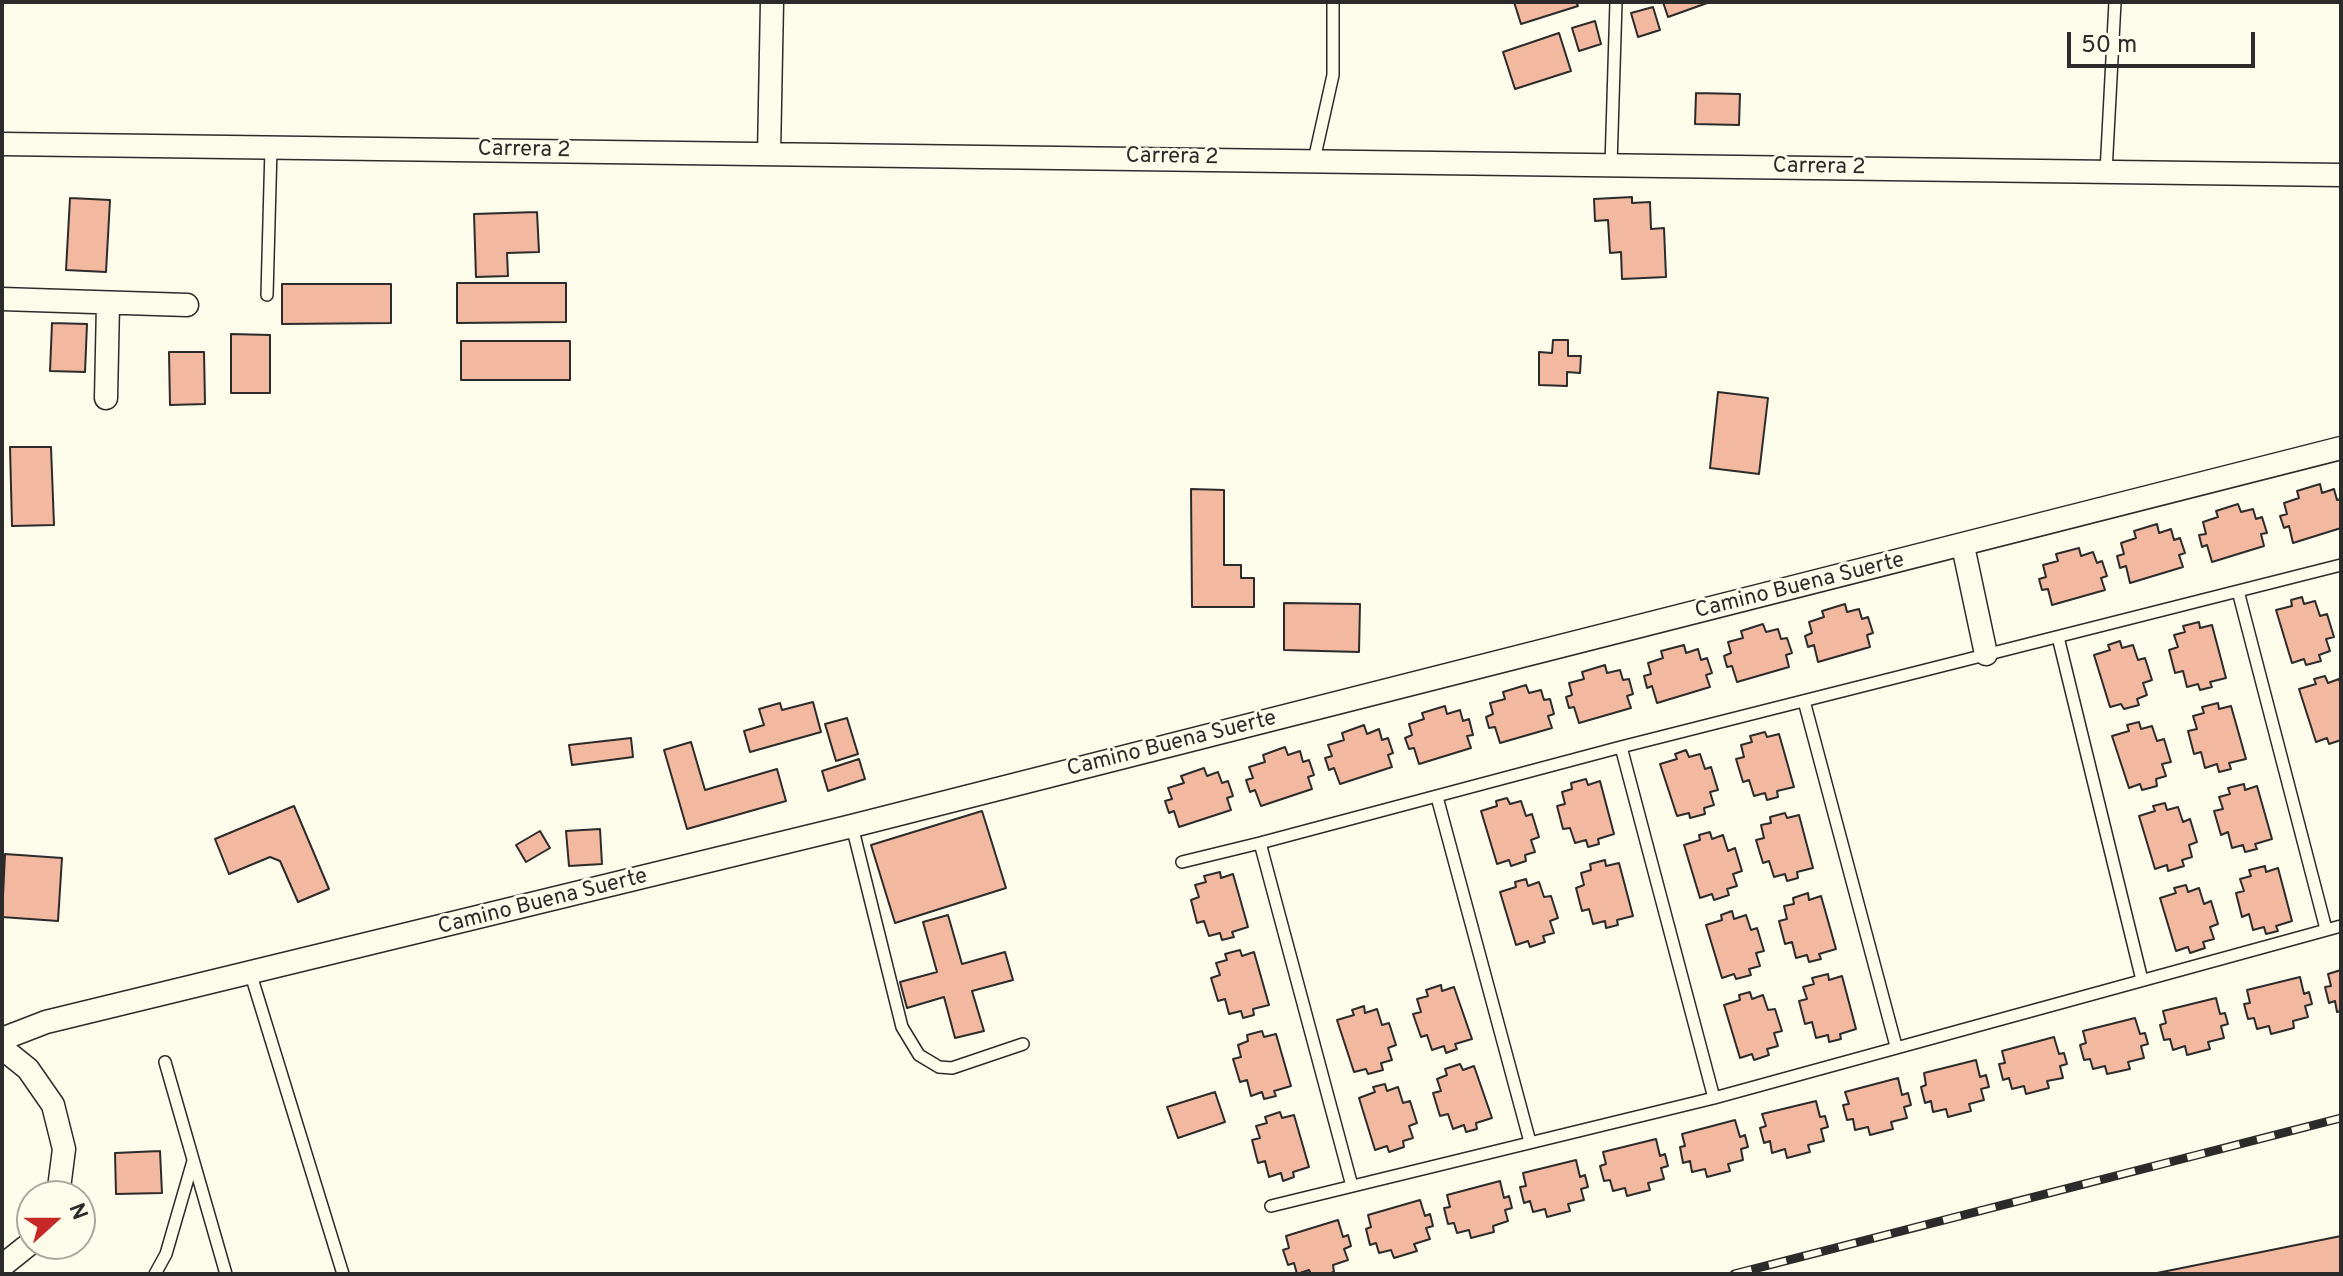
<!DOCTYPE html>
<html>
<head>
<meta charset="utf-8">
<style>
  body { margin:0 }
  #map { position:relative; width:2343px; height:1276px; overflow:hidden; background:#fdfbea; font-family:Overpass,sans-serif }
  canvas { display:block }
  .frame { position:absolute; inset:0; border:4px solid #2b2b2b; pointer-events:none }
  .north { position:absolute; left:16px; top:1180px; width:80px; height:80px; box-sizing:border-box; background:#fdfbea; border:2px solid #a9a89e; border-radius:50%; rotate:69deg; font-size:22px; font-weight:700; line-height:32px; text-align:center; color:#2b2b2b }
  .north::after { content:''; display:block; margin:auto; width:28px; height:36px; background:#c62828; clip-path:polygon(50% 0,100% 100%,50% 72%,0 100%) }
  .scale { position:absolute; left:2067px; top:32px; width:188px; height:36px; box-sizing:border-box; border:4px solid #2b2b2b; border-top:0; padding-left:10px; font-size:24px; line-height:28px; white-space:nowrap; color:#2b2b2b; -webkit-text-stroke:6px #fdfbea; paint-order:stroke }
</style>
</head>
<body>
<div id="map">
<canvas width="2343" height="1276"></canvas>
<div class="frame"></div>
<div class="north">N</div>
<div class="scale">50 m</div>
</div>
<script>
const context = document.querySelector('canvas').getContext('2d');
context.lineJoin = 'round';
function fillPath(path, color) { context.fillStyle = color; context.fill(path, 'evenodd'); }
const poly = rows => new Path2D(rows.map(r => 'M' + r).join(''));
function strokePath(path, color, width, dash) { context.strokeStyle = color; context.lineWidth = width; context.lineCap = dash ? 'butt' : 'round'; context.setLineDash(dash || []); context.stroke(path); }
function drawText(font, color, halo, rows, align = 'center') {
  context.font = font + ' Overpass,sans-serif'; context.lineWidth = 6; context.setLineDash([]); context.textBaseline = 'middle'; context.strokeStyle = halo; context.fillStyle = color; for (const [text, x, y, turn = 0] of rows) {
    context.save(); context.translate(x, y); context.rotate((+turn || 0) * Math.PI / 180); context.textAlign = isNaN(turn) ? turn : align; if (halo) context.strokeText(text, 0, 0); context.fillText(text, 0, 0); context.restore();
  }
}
const building = poly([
  [1514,2,1576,2,1578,6,1521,24,1514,2],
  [1663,2,1710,2,1668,17,1663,2],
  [1653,7,1660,30,1638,37,1631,13,1653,7],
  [1595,21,1601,44,1579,51,1572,28,1595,21],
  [1559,33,1571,71,1515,89,1503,52,1559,33],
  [1696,93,1740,94,1739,125,1695,124,1696,93],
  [1632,197,1632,203,1650,202,1651,229,1664,228,1666,277,1622,279,1621,252,1610,253,1608,220,1595,221,1594,199,1632,197],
  [70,198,110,200,106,272,66,270,70,198],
  [537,212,539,252,507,253,508,276,476,277,474,214,537,212],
  [457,283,566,283,566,322,457,323,457,283],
  [282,284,391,284,391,323,282,324,282,284],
  [52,323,87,324,85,372,50,371,52,323],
  [231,334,270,335,270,393,231,393,231,334],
  [1553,340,1568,340,1568,356,1581,356,1580,373,1567,372,1567,386,1539,385,1539,352,1552,353,1553,340],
  [461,341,570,341,570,380,461,380,461,341],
  [169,352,204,352,205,404,170,405,169,352],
  [1718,392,1768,398,1759,474,1710,468,1718,392],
  [10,447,51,447,54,525,12,526,10,447],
  [2320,484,2322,493,2334,489,2337,500,2341,499,2341,528,2293,543,2289,526,2284,528,2280,516,2287,514,2284,503,2299,498,2297,491,2320,484],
  [1191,489,1224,490,1224,565,1241,565,1241,578,1254,578,1254,607,1192,607,1191,489],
  [2238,504,2241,512,2253,509,2256,519,2262,517,2267,533,2261,534,2264,546,2212,562,2207,545,2202,547,2199,535,2206,534,2203,522,2218,517,2216,511,2238,504],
  [2157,524,2159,533,2171,529,2174,540,2180,538,2185,553,2179,555,2183,567,2130,583,2126,566,2120,568,2117,556,2124,554,2121,543,2136,538,2134,531,2157,524],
  [2079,548,2081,556,2093,552,2097,563,2102,561,2107,576,2101,578,2105,590,2052,605,2048,589,2042,590,2039,579,2046,577,2043,565,2058,561,2056,554,2079,548],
  [2302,597,2304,604,2315,601,2320,616,2327,614,2334,637,2326,639,2330,651,2319,655,2321,661,2306,665,2304,659,2292,663,2276,610,2292,606,2291,600,2302,597],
  [1284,603,1360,604,1359,652,1284,650,1284,603],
  [1845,604,1847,612,1859,609,1862,619,1868,617,1873,633,1867,635,1870,647,1818,662,1814,645,1808,647,1805,636,1812,633,1809,622,1824,617,1822,611,1845,604],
  [2199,622,2200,628,2212,625,2226,678,2210,682,2212,687,2200,690,2198,684,2187,687,2183,671,2175,673,2169,650,2178,647,2174,635,2185,632,2183,626,2199,622],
  [1763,624,1766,632,1778,629,1781,639,1787,638,1792,653,1786,655,1789,667,1737,682,1732,666,1727,667,1724,656,1731,653,1728,642,1743,638,1741,631,1763,624],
  [2120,641,2122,648,2133,645,2138,660,2145,658,2152,680,2143,683,2147,695,2137,699,2139,705,2124,709,2121,704,2110,707,2094,655,2110,650,2108,645,2120,641],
  [1684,645,1686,653,1698,649,1701,660,1707,658,1712,673,1706,675,1710,687,1657,703,1652,686,1647,688,1644,676,1651,674,1648,663,1663,658,1661,651,1684,645],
  [1605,665,1607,673,1620,670,1623,680,1629,679,1633,694,1627,696,1631,708,1579,723,1574,707,1569,708,1566,697,1572,695,1569,683,1584,679,1582,672,1605,665],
  [2325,676,2328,683,2339,679,2341,686,2341,740,2329,744,2327,738,2316,742,2299,689,2316,684,2314,679,2325,676],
  [1526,685,1529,693,1541,690,1544,700,1550,699,1554,714,1548,716,1552,728,1500,743,1495,727,1489,728,1486,717,1493,714,1490,703,1505,699,1503,692,1526,685],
  [813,702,821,732,750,752,744,731,764,725,759,709,780,703,782,710,813,702],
  [2218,703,2219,709,2231,706,2246,759,2229,763,2231,769,2219,772,2217,764,2205,768,2201,752,2194,754,2188,731,2197,729,2193,716,2204,713,2202,707,2218,703],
  [1445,706,1447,714,1460,710,1463,721,1469,719,1473,735,1467,736,1471,748,1419,764,1414,748,1409,749,1405,738,1412,735,1409,724,1424,719,1422,713,1445,706],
  [847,718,858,754,836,761,825,724,847,718],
  [2139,722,2141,729,2152,726,2157,741,2164,739,2171,762,2162,764,2166,776,2156,779,2157,786,2142,790,2140,784,2129,788,2112,736,2129,731,2127,725,2139,722],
  [1364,725,1367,734,1379,729,1382,740,1388,738,1393,753,1388,755,1392,767,1340,784,1334,768,1329,770,1325,758,1332,756,1328,745,1344,740,1342,733,1364,725],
  [1765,732,1767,737,1779,734,1794,787,1777,791,1778,797,1767,800,1765,793,1754,796,1749,780,1743,782,1736,759,1744,757,1741,745,1752,742,1750,736,1765,732],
  [631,738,633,757,572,765,569,745,631,738],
  [691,742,705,790,777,769,786,801,687,829,664,750,691,742],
  [1285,747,1288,755,1300,751,1303,762,1309,760,1314,775,1308,777,1312,789,1261,806,1255,790,1250,792,1246,780,1253,778,1249,767,1265,762,1263,755,1285,747],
  [1686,750,1689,757,1700,754,1705,769,1711,767,1718,790,1710,792,1714,805,1704,808,1705,814,1690,818,1689,813,1677,816,1660,764,1677,759,1675,754,1686,750],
  [859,759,865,779,828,791,822,771,859,759],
  [1204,768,1207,776,1218,772,1222,783,1228,781,1233,796,1227,798,1231,810,1179,827,1174,811,1169,813,1165,801,1172,799,1168,788,1184,783,1181,776,1204,768],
  [1586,779,1588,785,1600,781,1614,834,1598,839,1599,844,1588,847,1586,840,1575,843,1570,828,1563,829,1557,806,1565,804,1562,792,1572,789,1571,783,1586,779],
  [2244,784,2245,790,2257,786,2272,839,2255,844,2257,849,2245,852,2243,845,2232,848,2228,832,2221,835,2214,811,2223,809,2219,797,2230,794,2228,788,2244,784],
  [1507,798,1510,804,1521,801,1526,816,1532,814,1539,837,1531,840,1535,852,1525,855,1526,861,1511,866,1509,860,1497,864,1481,811,1497,806,1496,801,1507,798],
  [2165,803,2167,810,2178,807,2183,822,2190,819,2197,842,2189,845,2192,857,2182,860,2184,866,2168,871,2167,865,2155,869,2139,816,2155,811,2153,806,2165,803],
  [294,806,329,889,298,902,280,861,270,857,229,874,215,839,294,806],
  [982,811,1006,888,895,923,871,845,982,811],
  [1785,813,1787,818,1799,815,1813,868,1797,872,1798,878,1787,881,1785,874,1774,877,1769,861,1763,863,1756,840,1764,838,1761,825,1771,823,1770,817,1785,813],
  [600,829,602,864,569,866,566,831,600,829],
  [540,831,550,848,526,862,516,845,540,831],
  [1710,832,1712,839,1723,835,1728,851,1735,848,1742,871,1733,874,1737,886,1727,889,1729,895,1714,900,1712,894,1700,898,1684,845,1700,840,1699,835,1710,832],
  [5,854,62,858,58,921,2,917,5,854],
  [1605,860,1606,866,1619,863,1633,916,1617,920,1618,925,1606,928,1605,921,1593,924,1589,909,1582,911,1576,888,1584,885,1581,873,1591,870,1590,864,1605,860],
  [2265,866,2266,872,2278,868,2292,921,2276,926,2278,931,2266,934,2264,927,2253,930,2249,914,2242,917,2236,893,2244,891,2240,879,2251,876,2249,870,2265,866],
  [1220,872,1221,878,1233,874,1248,927,1232,932,1234,937,1222,940,1220,933,1209,936,1204,921,1197,923,1191,900,1199,897,1195,885,1206,882,1204,876,1220,872],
  [1526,879,1528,886,1539,882,1544,897,1551,896,1558,918,1550,921,1554,933,1543,936,1545,942,1530,947,1528,941,1516,945,1500,892,1516,887,1515,882,1526,879],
  [2186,885,2188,892,2199,888,2204,904,2211,901,2218,924,2210,927,2214,939,2203,942,2205,948,2190,953,2188,947,2176,951,2160,898,2176,893,2174,888,2186,885],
  [1808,893,1809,900,1821,896,1836,949,1819,954,1821,959,1809,962,1807,955,1796,958,1792,942,1785,944,1779,921,1787,919,1784,906,1794,904,1793,898,1808,893],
  [1732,911,1734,919,1746,915,1751,930,1757,928,1764,951,1756,953,1760,966,1749,969,1751,975,1736,979,1734,974,1722,978,1706,925,1722,920,1721,915,1732,911],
  [948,915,962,964,1005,952,1013,980,972,991,984,1031,955,1038,944,997,907,1008,900,982,937,972,923,922,948,915],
  [1240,950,1242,956,1254,952,1269,1005,1253,1009,1254,1015,1243,1018,1241,1011,1229,1014,1225,999,1218,1001,1211,978,1220,975,1216,963,1227,960,1225,954,1240,950],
  [2341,970,2341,1011,2337,1012,2335,1001,2329,1003,2325,987,2331,986,2328,974,2341,970],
  [1828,974,1829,980,1842,976,1856,1029,1840,1034,1841,1039,1829,1042,1828,1035,1816,1038,1812,1022,1805,1024,1799,1001,1807,999,1803,987,1814,984,1812,978,1828,974],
  [2300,977,2304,994,2309,992,2312,1004,2305,1006,2308,1017,2293,1021,2294,1028,2271,1034,2269,1026,2257,1029,2254,1018,2248,1019,2244,1004,2250,1003,2247,990,2300,977],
  [1441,985,1442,991,1454,987,1472,1039,1455,1044,1457,1049,1446,1053,1444,1046,1432,1050,1427,1035,1421,1037,1413,1014,1421,1012,1417,999,1428,996,1426,990,1441,985],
  [1750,992,1752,999,1763,995,1768,1010,1775,1009,1782,1031,1774,1033,1778,1046,1767,1049,1769,1055,1754,1060,1752,1054,1740,1058,1724,1005,1740,1000,1739,995,1750,992],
  [2216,998,2220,1014,2225,1013,2228,1024,2221,1026,2224,1038,2208,1042,2210,1049,2187,1055,2185,1046,2173,1050,2170,1039,2164,1040,2160,1025,2166,1023,2163,1011,2216,998],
  [1364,1006,1365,1013,1377,1009,1382,1025,1389,1023,1396,1045,1388,1048,1392,1060,1381,1063,1383,1070,1368,1074,1366,1069,1354,1072,1337,1020,1354,1015,1352,1010,1364,1006],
  [2135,1018,2140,1034,2145,1033,2148,1044,2141,1046,2144,1058,2128,1062,2130,1069,2107,1074,2105,1066,2093,1069,2090,1059,2084,1060,2080,1045,2086,1043,2083,1031,2135,1018],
  [1262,1031,1264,1037,1276,1034,1291,1086,1274,1091,1276,1096,1264,1099,1262,1092,1251,1096,1247,1080,1240,1082,1233,1059,1241,1057,1238,1045,1248,1041,1247,1035,1262,1031],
  [2054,1037,2059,1054,2064,1053,2067,1064,2060,1066,2063,1078,2047,1081,2049,1088,2026,1094,2024,1086,2012,1089,2009,1078,2003,1080,1999,1064,2005,1063,2002,1051,2054,1037],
  [1976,1060,1980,1077,1986,1075,1989,1087,1981,1089,1984,1100,1969,1104,1971,1111,1948,1117,1946,1109,1933,1112,1931,1101,1925,1103,1921,1087,1926,1085,1924,1073,1976,1060],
  [1460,1064,1463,1070,1474,1066,1492,1118,1476,1123,1477,1129,1466,1132,1464,1125,1453,1129,1448,1114,1440,1116,1433,1093,1441,1091,1437,1079,1447,1075,1445,1069,1460,1064],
  [1898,1078,1902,1095,1908,1093,1911,1105,1904,1107,1907,1118,1891,1122,1893,1129,1870,1135,1868,1127,1855,1130,1853,1119,1847,1120,1843,1105,1849,1104,1845,1092,1898,1078],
  [1385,1084,1387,1091,1398,1087,1403,1103,1410,1101,1417,1123,1409,1126,1413,1138,1403,1141,1404,1147,1389,1152,1387,1146,1375,1150,1359,1098,1375,1092,1373,1087,1385,1084],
  [1215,1092,1225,1122,1178,1138,1167,1107,1215,1092],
  [1816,1101,1820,1117,1825,1116,1828,1127,1821,1129,1824,1141,1808,1145,1810,1152,1787,1158,1785,1149,1772,1153,1770,1141,1764,1143,1760,1128,1766,1126,1762,1114,1816,1101],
  [1280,1112,1282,1118,1294,1115,1309,1167,1293,1172,1294,1177,1283,1181,1281,1173,1269,1177,1265,1161,1258,1163,1252,1140,1260,1138,1256,1126,1267,1123,1265,1117,1280,1112],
  [1735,1120,1740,1137,1745,1135,1748,1147,1741,1149,1743,1160,1728,1164,1730,1171,1707,1177,1705,1169,1692,1172,1690,1161,1683,1163,1680,1147,1685,1146,1682,1134,1735,1120],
  [1656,1139,1660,1156,1665,1154,1668,1166,1661,1168,1664,1179,1648,1183,1650,1190,1627,1196,1625,1188,1613,1191,1610,1180,1604,1181,1600,1166,1606,1164,1603,1152,1656,1139],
  [160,1151,162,1193,116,1194,115,1153,160,1151],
  [1576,1160,1580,1177,1585,1175,1588,1187,1581,1189,1584,1200,1568,1204,1570,1211,1547,1217,1545,1209,1533,1212,1530,1201,1524,1203,1520,1187,1526,1186,1523,1173,1576,1160],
  [1500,1181,1504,1198,1509,1196,1512,1208,1505,1210,1508,1221,1493,1226,1494,1232,1471,1238,1469,1230,1457,1233,1454,1223,1448,1224,1444,1208,1450,1207,1447,1195,1500,1181],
  [1420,1200,1425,1216,1430,1214,1433,1226,1426,1228,1430,1239,1414,1244,1417,1251,1394,1258,1391,1250,1379,1253,1376,1243,1370,1245,1366,1229,1371,1227,1368,1215,1420,1200],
  [1338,1220,1343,1237,1348,1235,1351,1246,1344,1249,1348,1260,1333,1265,1334,1272,1327,1274,1311,1274,1309,1270,1297,1274,1294,1263,1288,1265,1283,1250,1289,1248,1286,1236,1338,1220],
  [2341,1236,2341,1274,2152,1274,2341,1236]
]);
const service = poly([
  [1314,160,1333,75,1333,2],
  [1611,165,1616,2],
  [2106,172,2115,2],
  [267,295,271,148],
  [2238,591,2326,929],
  [2058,637,2142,980],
  [1804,701,1896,1046],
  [1621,747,1714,1098],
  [1437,797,1530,1142],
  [852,826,902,1027,919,1055,939,1067,952,1068,1023,1044],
  [1260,843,1621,747,2341,565],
  [1182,862,1260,843,1352,1186],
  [251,975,343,1274],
  [165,1062,226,1274],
  [1271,1206,1714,1098,2341,926],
  [155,1274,166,1254,193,1161]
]);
const minor = poly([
  [2,144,2341,175],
  [769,154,772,2],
  [2,299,187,305],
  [106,398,108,304],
  [1963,546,1986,654],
  [2,1039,46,1022,852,826,2341,448],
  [2,1048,28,1069,53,1105,64,1149,58,1196],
  [2,1266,32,1242]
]);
const rail = poly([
  [1734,1274,2341,1118]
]);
const streetNames = [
  ["Carrera 2",524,151,1],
  ["Carrera 2",1172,158,1],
  ["Carrera 2",1819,168,1],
  ["Camino Buena Suerte",1800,587,-14],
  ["Camino Buena Suerte",1172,745,-14],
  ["Camino Buena Suerte",543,903,-14]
];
fillPath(building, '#f2b8a0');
strokePath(building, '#2b2b2b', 2);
strokePath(service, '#2b2b2b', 14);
strokePath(minor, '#2b2b2b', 25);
strokePath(service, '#fdfbea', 11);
strokePath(minor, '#fdfbea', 22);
strokePath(rail, '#2b2b2b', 9);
strokePath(rail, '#fdfbea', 6, [18]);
drawText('22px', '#2b2b2b', '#fdfbea', streetNames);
</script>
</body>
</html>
